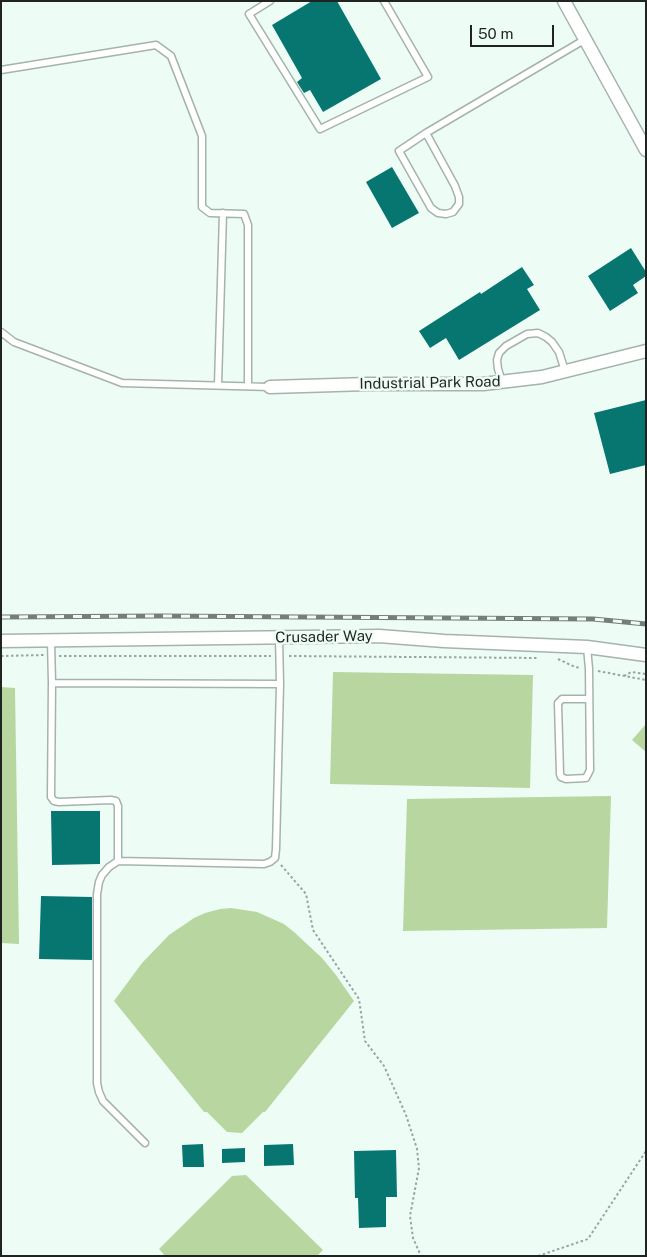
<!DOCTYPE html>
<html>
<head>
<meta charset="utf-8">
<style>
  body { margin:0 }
  #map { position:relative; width:647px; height:1257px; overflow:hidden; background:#eefcf6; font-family:"Public Sans",sans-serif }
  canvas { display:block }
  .frame { position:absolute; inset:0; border:2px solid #1f2423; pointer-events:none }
  .scale { position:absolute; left:470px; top:25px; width:84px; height:22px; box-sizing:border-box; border:2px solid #1f2423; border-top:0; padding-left:6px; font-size:15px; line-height:18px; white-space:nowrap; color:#1f2423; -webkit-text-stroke:4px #eefcf6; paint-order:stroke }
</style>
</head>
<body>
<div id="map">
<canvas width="647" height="1257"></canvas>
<div class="frame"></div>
<div class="scale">50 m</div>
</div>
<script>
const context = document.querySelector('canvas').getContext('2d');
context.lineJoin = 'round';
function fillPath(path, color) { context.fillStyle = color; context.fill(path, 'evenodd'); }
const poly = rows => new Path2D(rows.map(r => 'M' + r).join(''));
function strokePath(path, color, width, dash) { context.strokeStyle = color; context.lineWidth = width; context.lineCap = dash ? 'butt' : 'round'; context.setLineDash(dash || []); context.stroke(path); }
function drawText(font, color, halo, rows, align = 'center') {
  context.font = font + ' "Public Sans",sans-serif'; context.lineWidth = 5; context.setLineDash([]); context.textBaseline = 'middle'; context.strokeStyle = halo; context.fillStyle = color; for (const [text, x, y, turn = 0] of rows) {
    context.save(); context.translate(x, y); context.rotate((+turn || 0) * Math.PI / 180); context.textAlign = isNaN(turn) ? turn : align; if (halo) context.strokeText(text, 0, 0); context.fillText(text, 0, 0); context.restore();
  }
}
const green = poly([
  [333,672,533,675,530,788,330,784],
  [1,687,15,688,19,944,1,943],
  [646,724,646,752,632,740],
  [611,796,607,928,403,931,407,799],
  [231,908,257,912,284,924,294,932,322,958,336,975,354,1001,265,1112,263,1112,242,1133,227,1132,207,1112,204,1112,114,1001,142,963,169,935,194,918,205,913,220,909],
  [246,1175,323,1250,317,1256,165,1256,159,1249,232,1176]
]);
const building = poly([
  [312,1,337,1,381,79,323,112,310,90,304,93,297,82,302,78,272,25],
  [392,167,419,213,392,228,366,182],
  [631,248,646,272,646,276,633,285,638,293,610,311,588,276],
  [522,267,534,285,527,289,540,310,459,360,446,338,430,348,419,331,480,292,481,294],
  [646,400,646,465,610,474,594,413],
  [51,811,100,811,100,864,52,865],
  [41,896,92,897,92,960,39,959],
  [203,1144,204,1167,183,1167,182,1145],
  [293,1144,294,1165,264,1166,264,1145],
  [245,1148,245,1162,222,1163,222,1149],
  [396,1150,397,1197,386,1197,386,1227,359,1228,358,1198,355,1198,354,1151]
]);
const path = poly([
  [1,656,44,655],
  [59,656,271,656],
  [289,656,539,658],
  [558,659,575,667,581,668],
  [598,671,646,680],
  [624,676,631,672,646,674],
  [281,865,306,894,313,930,359,999,365,1041,384,1066,406,1115,417,1149,419,1168,410,1216,413,1238,421,1256],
  [538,1256,588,1239,646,1151]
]);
const service = poly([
  [270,1,249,14,320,129,428,77,384,1],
  [1,70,156,45,171,56,202,136,202,207,210,213,244,214,248,225,248,386],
  [426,133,399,151,431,208,438,213,446,214,453,212,459,204,459,197,455,186,426,133,584,40],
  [1,332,14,342,122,383,270,387],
  [502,382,498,369,497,360,499,353,506,346,527,334,538,333,546,337,552,342,559,352,565,371],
  [218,385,223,213],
  [51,641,52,683,51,797,54,801,59,802,111,800,116,801,118,806,118,861,264,864,270,862,275,858,276,849,280,684,279,637],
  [587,647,589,669,590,770,586,778,566,779,561,777,560,774,558,703,562,699,589,699],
  [52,683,280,684],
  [118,861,109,867,102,875,99,882,97,894,97,1083,99,1092,103,1101,145,1143]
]);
const minor = poly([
  [564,1,646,150],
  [270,387,368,384,483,384,542,377,646,351],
  [1,641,379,636,444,641,587,647,646,655]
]);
const rail = poly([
  [1,617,160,616,593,619,646,624]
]);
const streetNames = [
  ["Industrial Park Road",430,383,-1],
  ["Crusader Way",324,637,-1]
];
fillPath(green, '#b8d7a0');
fillPath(building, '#077671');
strokePath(service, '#a5b3ad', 9);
strokePath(minor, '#a5b3ad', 15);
strokePath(path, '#9aa4a0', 2, [2.5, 2.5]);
strokePath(service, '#fff', 6);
strokePath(minor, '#fff', 12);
strokePath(rail, '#767e7b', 5);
strokePath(rail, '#eefcf6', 3, [9]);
drawText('15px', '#1f2423', '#eefcf6', streetNames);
</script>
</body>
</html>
